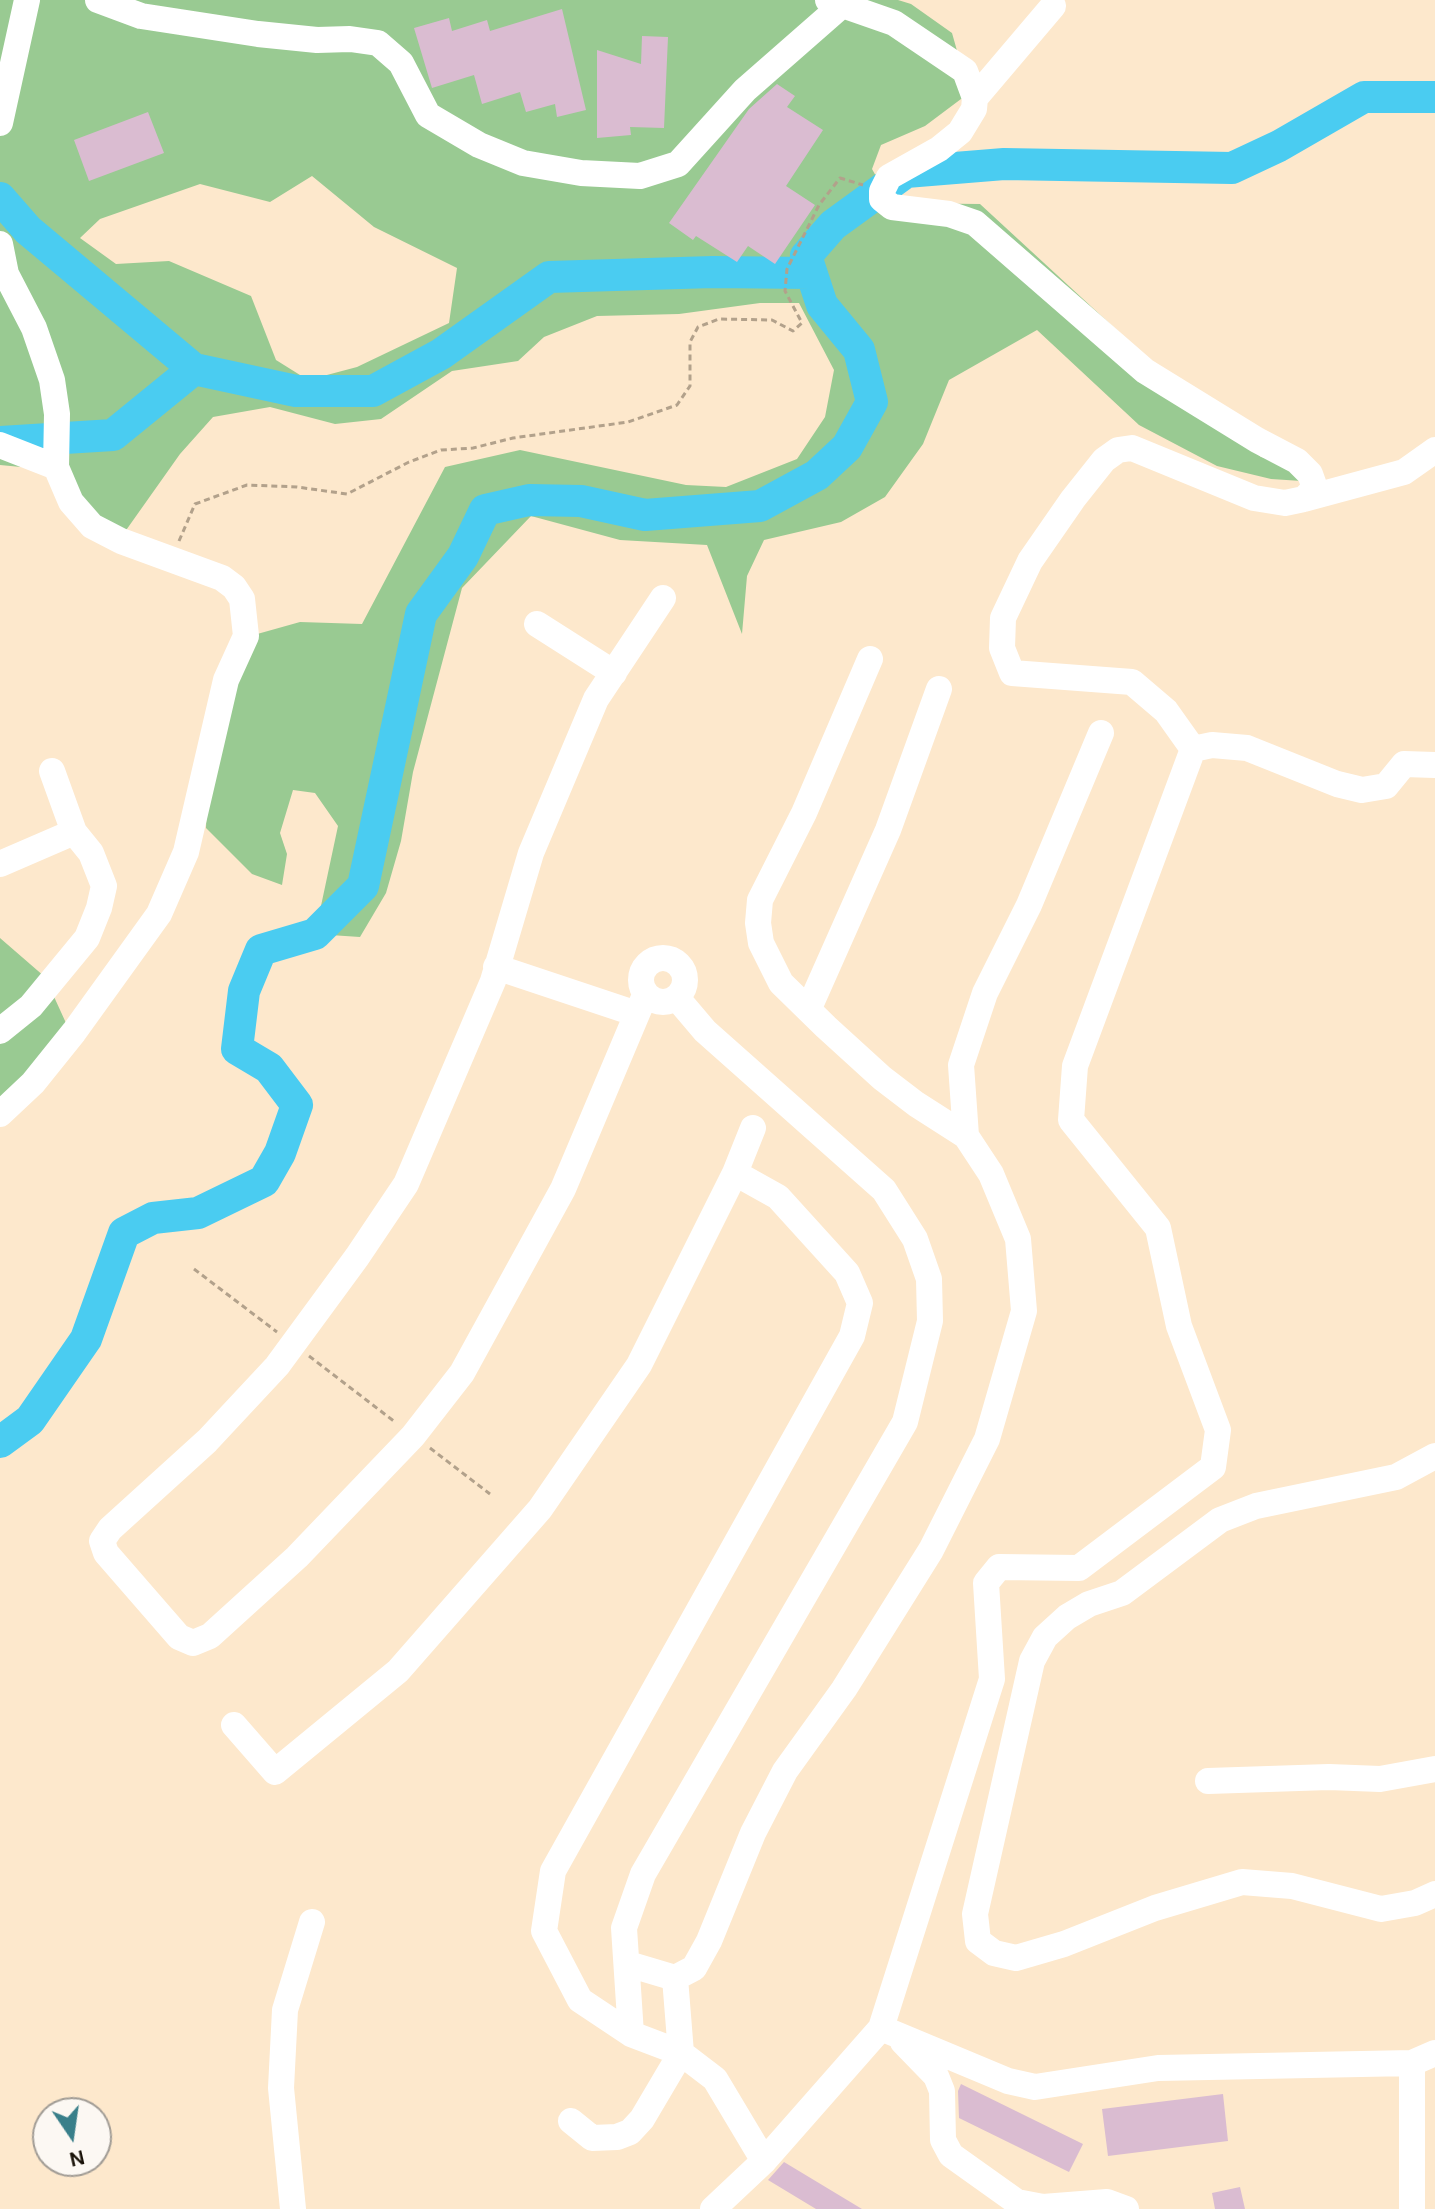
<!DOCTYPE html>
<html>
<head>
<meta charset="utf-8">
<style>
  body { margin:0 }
  #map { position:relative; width:1435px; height:2209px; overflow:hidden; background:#fde8cc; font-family:Karla,sans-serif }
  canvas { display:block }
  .north { position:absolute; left:32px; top:2097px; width:80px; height:80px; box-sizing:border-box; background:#fcf8f3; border:2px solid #a19c95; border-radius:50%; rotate:167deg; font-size:22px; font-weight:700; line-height:32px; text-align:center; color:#191208 }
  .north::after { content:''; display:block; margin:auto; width:28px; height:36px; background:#397f8a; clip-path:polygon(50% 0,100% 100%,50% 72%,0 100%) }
</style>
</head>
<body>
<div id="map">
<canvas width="1435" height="2209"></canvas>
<div class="north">N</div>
</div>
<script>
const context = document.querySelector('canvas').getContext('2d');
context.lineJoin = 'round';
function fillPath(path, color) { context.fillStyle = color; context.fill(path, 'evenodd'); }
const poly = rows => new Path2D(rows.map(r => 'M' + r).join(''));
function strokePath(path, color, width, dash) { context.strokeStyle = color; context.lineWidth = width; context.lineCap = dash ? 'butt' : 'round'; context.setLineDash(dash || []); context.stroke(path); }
const green = poly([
  [0,0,898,0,911,4,952,33,969,93,925,126,881,145,872,169,891,203,980,204,1159,369,1261,457,1301,463,1317,482,1271,479,1217,466,1139,425,1037,330,949,380,923,444,885,497,841,522,764,540,747,576,742,634,707,545,620,540,531,516,462,588,413,772,401,841,386,893,360,937,315,934,338,826,315,793,293,790,280,833,287,854,282,885,252,874,206,828,209,737,243,638,300,622,362,624,445,467,520,450,686,485,726,487,797,459,825,417,834,370,799,303,760,303,679,314,597,316,544,337,518,361,452,371,381,419,335,424,270,407,213,417,180,454,117,543,53,470,0,465],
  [312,176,374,227,457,268,449,323,357,367,308,380,276,360,251,296,169,261,116,264,80,238,100,219,200,184,270,202],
  [0,938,45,977,71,1034,0,1113]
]);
const river = poly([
  [0,198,28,230,194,369],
  [0,442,113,435,194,369,296,391,373,391,441,354,549,277,713,272,811,273],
  [0,1442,30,1420,86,1339,124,1233,153,1218,198,1213,264,1181,280,1153,297,1105,269,1068,237,1049,244,991,261,950,315,934,363,886,421,614,463,556,485,510,529,500,581,501,645,515,760,506,817,475,847,447,872,402,859,350,822,305,806,256,833,225,906,172,1004,164,1232,168,1279,146,1364,97,1435,97]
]);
const building = poly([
  [562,9,586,110,557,117,555,104,526,112,520,92,482,104,474,75,432,88,414,28,449,18,452,31,487,20,490,31],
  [642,36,668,37,664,128,630,127,631,135,597,138,597,50,641,64],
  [777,84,795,96,787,107,823,130,786,186,815,205,775,264,748,246,737,262,696,236,693,240,669,223,749,109],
  [148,112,164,153,89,181,74,140],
  [961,2084,1083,2144,1069,2172,959,2118,958,2091],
  [1223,2094,1228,2141,1108,2156,1102,2109],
  [784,2162,862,2209,816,2209,768,2180],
  [1240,2187,1245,2209,1215,2209,1212,2193]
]);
const path = poly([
  [179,541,195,504,247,485,297,487,347,494,409,462,441,450,473,448,513,438,628,422,677,405,690,386,690,342,698,327,719,319,772,320,793,331,802,323,785,291,787,269,819,205,840,178,863,185],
  [194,1269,277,1332],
  [309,1356,395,1422],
  [430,1448,490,1494]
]);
const minor = poly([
  [98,0,141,16,258,34,317,40,350,39,378,43,401,63,428,115,479,145,523,163,581,173,640,176,678,164,745,90,842,5],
  [975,98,1053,6],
  [0,123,27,0],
  [0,244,6,274,34,328,52,380,57,414,56,467,71,502,92,526,121,541,222,578,234,587,242,599,246,636,226,680,186,852,159,914,74,1032,33,1083,0,1114],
  [0,445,56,467],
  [1304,499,1404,472,1435,450],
  [537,624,614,673],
  [1193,749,1212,745,1247,748,1337,784,1362,790,1386,786,1404,764,1435,765],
  [0,864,74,832],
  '641 980a22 22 0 1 1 44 0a22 22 0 1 1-44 0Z',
  [496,967,637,1014],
  [645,995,563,1189,462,1373,413,1436,297,1557,210,1636,193,1643,179,1637,106,1553,102,1541,110,1529,207,1441,277,1366,357,1257,406,1184,493,981,531,853,596,699,663,598],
  [809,1008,888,830,939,689],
  [0,1031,31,1006,87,938,99,908,104,886,91,853,74,832,52,771],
  [966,1136,961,1065,985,993,1029,905,1101,733],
  [735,1173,778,1197,847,1273,860,1303,852,1336,553,1871,544,1931,580,2000,631,2034,681,2053,715,2079,764,2161],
  [1435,1456,1396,1477,1256,1506,1220,1520,1122,1593,1089,1604,1067,1617,1045,1637,1032,1661,975,1914,978,1941,994,1953,1016,1958,1064,1944,1155,1908,1242,1882,1292,1886,1381,1909,1415,1903,1435,1894],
  [234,1725,275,1772,398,1671,540,1509,639,1365,735,1173,753,1128],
  [1208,1781,1329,1777,1380,1779,1435,1769],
  [628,1964,675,1978,694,1968,709,1941,753,1833,785,1771,844,1689,931,1550,987,1439,1024,1311,1018,1239,991,1174,966,1136,916,1104,882,1078,826,1027,781,983,761,943,758,923,760,900,804,813,870,659],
  [881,2028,1008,2081,1035,2087,1158,2068,1412,2063,1435,2053],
  [631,2034,624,1928,643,1874,905,1422,930,1321,929,1279,915,1239,884,1190,705,1031,677,998],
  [903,2042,936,2076,942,2091,943,2140,951,2155,1017,2202,1043,2207,1107,2202,1126,2209],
  [571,2121,592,2138,617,2137,630,2132,642,2119,681,2053,675,1978],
  [293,2209,281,2088,285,2010,312,1922],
  [713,2209,764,2161,881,2028,992,1679,986,1583,999,1567,1079,1568,1213,1467,1218,1430,1179,1326,1158,1228,1071,1120,1075,1066,1193,749,1166,711,1132,682,1012,673,1002,648,1003,618,1030,561,1073,499,1104,460,1118,450,1132,448,1254,498,1285,503,1304,499,1315,488,1310,474,1297,461,1257,440,1145,371,975,223,949,214,892,207,882,199,882,191,889,177,939,149,960,132,974,109,975,98,965,71,894,23,828,0],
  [1412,2209,1412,2063]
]);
fillPath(green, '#99ca92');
strokePath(river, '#4accf1', 32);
fillPath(building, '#dabcd1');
strokePath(path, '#b2a18b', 3, [6, 4]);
strokePath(minor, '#fff', 26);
</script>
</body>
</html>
